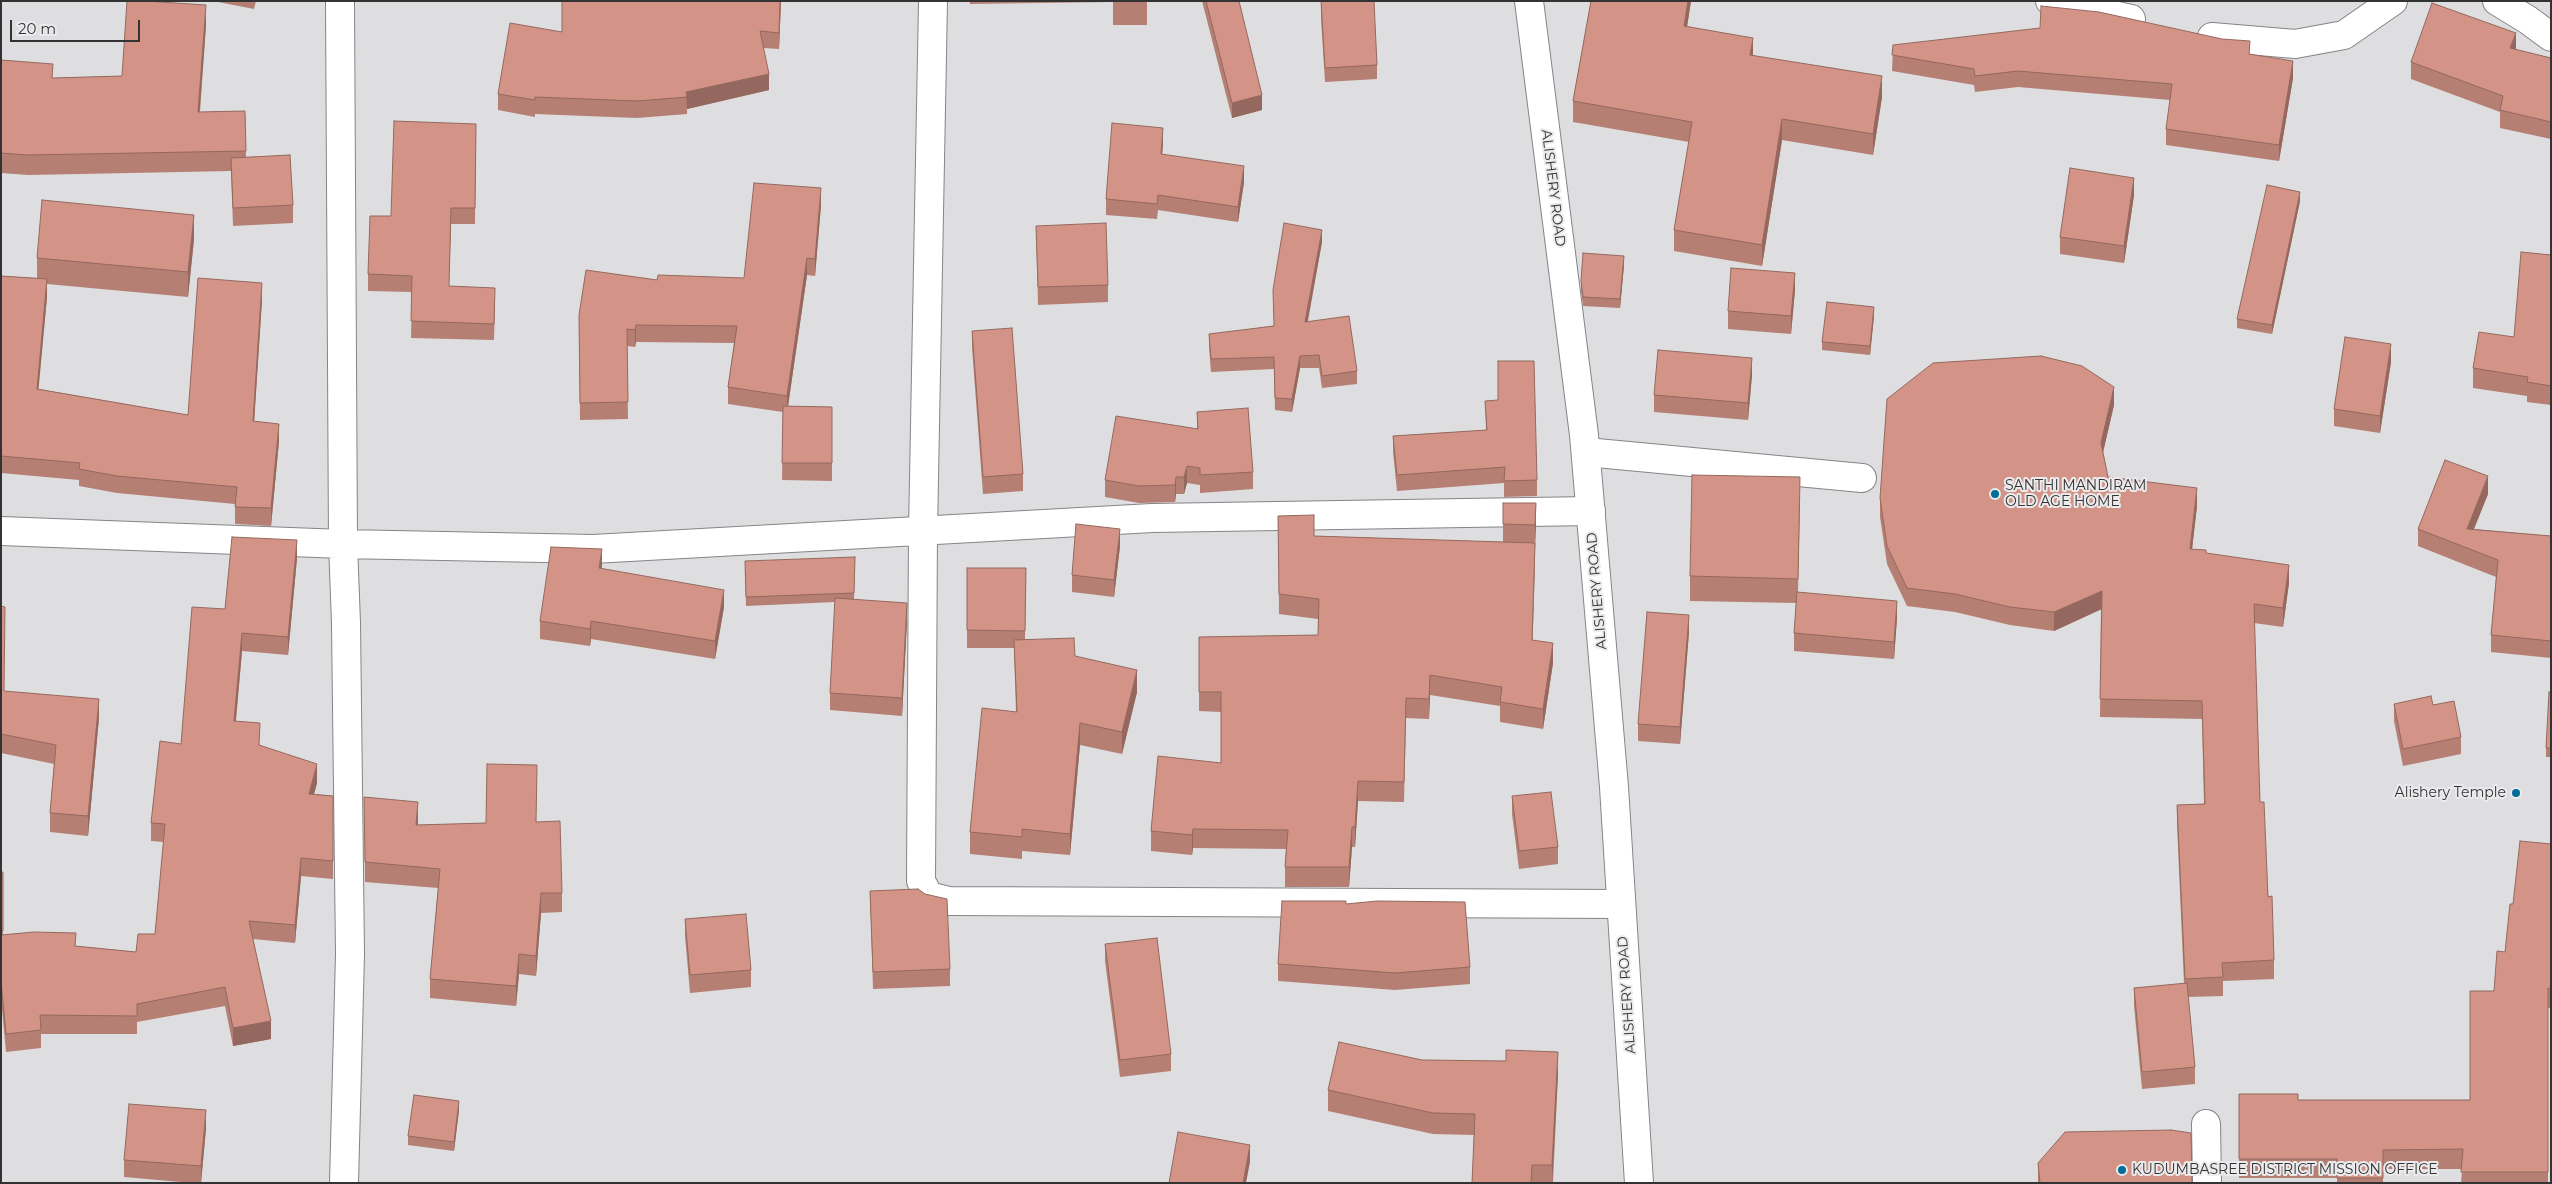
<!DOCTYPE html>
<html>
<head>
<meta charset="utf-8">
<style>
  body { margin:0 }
  #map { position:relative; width:2552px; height:1184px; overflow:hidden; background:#dedee0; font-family:Montserrat,sans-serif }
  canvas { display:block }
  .frame { position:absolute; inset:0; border:2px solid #333334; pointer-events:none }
  .scale { position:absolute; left:10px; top:20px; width:130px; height:22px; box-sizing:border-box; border:2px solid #333334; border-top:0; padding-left:6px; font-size:15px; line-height:18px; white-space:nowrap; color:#333334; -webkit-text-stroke:4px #ebebed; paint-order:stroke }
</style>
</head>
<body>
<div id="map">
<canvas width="2552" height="1184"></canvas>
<div class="frame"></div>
<div class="scale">20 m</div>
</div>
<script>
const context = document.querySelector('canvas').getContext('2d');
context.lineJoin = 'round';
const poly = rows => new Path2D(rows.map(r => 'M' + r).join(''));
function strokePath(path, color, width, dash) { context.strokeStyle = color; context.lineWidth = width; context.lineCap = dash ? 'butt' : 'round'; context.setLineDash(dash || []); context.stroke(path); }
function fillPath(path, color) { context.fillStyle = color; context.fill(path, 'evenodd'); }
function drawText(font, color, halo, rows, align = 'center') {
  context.font = font + ' Montserrat,sans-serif'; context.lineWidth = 4; context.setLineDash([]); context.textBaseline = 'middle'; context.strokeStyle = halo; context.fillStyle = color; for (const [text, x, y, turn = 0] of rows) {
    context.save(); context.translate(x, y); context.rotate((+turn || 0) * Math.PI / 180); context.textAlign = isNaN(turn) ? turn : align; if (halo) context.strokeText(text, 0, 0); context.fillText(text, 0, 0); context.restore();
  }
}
const minor = poly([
  [340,1,343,544,346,623,350,954,344,1183],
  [933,1,923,531,921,881,929,896,949,901,1621,904],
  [2050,1,2131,19],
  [2497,1,2528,20,2551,37],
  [2212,37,2295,44,2344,35,2393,1],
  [1586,452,1862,478],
  [1,531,343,544,593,549,1152,518,1591,511],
  [2206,1124,2207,1183]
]);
const secondary = poly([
  [1529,1,1584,435,1614,787,1639,1183]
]);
const wall = poly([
  [213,1,256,1,254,9],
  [562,1,781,1,779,49,763,48,769,90,687,109,687,114,637,118,535,114,535,117,498,110,498,94,562,32],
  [970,1,1111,1,1111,2,970,4],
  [1113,1,1147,1,1147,25,1113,25],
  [1202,1,1239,1,1262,110,1232,118],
  [1321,1,1377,65,1377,79,1325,82,1321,18],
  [1591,1,1691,1,1687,26,1753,55,1882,97,1873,155,1782,140,1762,266,1674,251,1674,230,1689,142,1573,122,1573,101],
  [206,25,200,112,245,111,246,157,293,205,293,223,233,226,231,171,28,175,1,173,1,60,53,78,122,76],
  [1893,45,2250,54,2293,78,2279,161,2166,145,2166,129,2170,100,2018,87,1975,92,1974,85,1892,71],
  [2516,50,2551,58,2551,139,2500,128,2500,112,2411,79,2411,62],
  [476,124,475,224,451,224,449,286,495,304,494,340,411,338,412,292,368,291,368,274,391,216],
  [1163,143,1162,154,1244,182,1238,222,1158,210,1157,219,1106,215,1106,199],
  [2134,195,2124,263,2060,254,2060,237],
  [2300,201,2272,334,2237,328,2237,319],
  [821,205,815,276,807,275,788,406,832,407,832,481,782,480,783,412,728,404,728,387,734,343,636,342,635,347,627,346,628,419,580,420,579,315,657,280,744,278],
  [1036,226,1108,285,1108,302,1038,305],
  [194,239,188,297,47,284,47,297,38,389,188,415,262,300,254,422,279,441,271,526,235,524,235,504,117,493,79,486,79,480,1,473,1,276,37,278,37,258],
  [1322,242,1308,321,1357,371,1357,384,1322,388,1319,368,1300,368,1292,412,1275,410,1274,369,1211,372,1209,347,1209,334,1273,326],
  [2551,255,2551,405,2527,402,2527,396,2473,388,2473,368,2514,337],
  [1624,265,1620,308,1583,306,1581,290,1581,281],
  [1795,290,1791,334,1728,329,1728,311],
  [1874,316,1870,355,1822,350,1822,342],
  [972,331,1023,474,1023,491,983,494,972,348],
  [2391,362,2380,433,2334,426,2334,409],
  [1752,375,1748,420,1654,412,1654,395],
  [1485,401,1537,480,1537,496,1504,497,1504,483,1397,491,1393,452,1393,436,1486,430],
  [2114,405,2103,452,2108,477,2197,506,2192,549,2289,583,2283,627,2254,623,2260,802,2274,960,2274,979,2223,981,2223,996,2188,997,2195,1067,2195,1084,2142,1089,2134,1006,2134,988,2184,984,2177,824,2177,805,2204,804,2202,719,2100,717,2101,609,2054,631,2010,625,1955,612,1907,606,1887,564,1880,517,1880,498],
  [1197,412,1253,472,1253,489,1200,493,1200,485,1187,483,1184,494,1176,494,1175,502,1139,503,1105,497,1105,480,1197,429],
  [2488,494,2474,529,2551,536,2551,658,2491,652,2491,635,2496,577,2418,546,2418,529],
  [1800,502,1798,592,1897,618,1894,659,1794,651,1794,633,1796,603,1690,601,1690,576],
  [1503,503,1536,503,1532,640,1553,663,1543,729,1500,722,1500,706,1430,695,1429,719,1406,718,1404,802,1358,801,1355,847,1352,847,1349,887,1285,887,1285,867,1286,849,1193,848,1192,855,1151,851,1151,831,1221,763,1221,712,1199,711,1199,637,1318,635,1318,619,1279,614,1278,516,1314,536,1503,542],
  [1120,546,1114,597,1072,592,1072,575],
  [855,557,854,600,907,621,902,716,830,710,830,693,835,602,746,606,745,570],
  [297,558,288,655,242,651,236,721,260,746,317,783,314,794,333,796,333,879,301,876,295,943,253,939,271,1039,233,1046,225,1006,137,1022,137,1034,41,1034,41,1048,6,1052,1,999,1,872,3,872,3,935,76,946,136,952,155,934,164,842,151,841,151,823,181,744,225,609],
  [602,566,601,569,724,607,715,659,591,639,590,646,540,639,540,621],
  [1026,568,1025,639,1075,656,1137,692,1122,754,1080,745,1070,855,1022,851,1022,859,970,854,970,832,1016,712,1014,648,967,648,967,630],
  [1,606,4,691,99,718,88,836,50,832,50,813,54,764,1,753],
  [1689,632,1680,744,1638,741,1638,724],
  [2551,692,2551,757,2546,757,2546,748],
  [2394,704,2433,705,2461,737,2461,754,2403,766,2394,721],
  [1512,796,1558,847,1558,864,1519,869,1512,814],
  [364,797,418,822,418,825,536,822,562,893,562,912,541,913,536,976,519,974,516,1006,430,998,430,979,438,888,365,882],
  [2551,844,2551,1008,2548,1008,2548,1183,2461,1183,2462,1169,2383,1169,2383,1183,2337,1183,2337,1178,2239,1178,2239,1094,2298,1100,2470,1100,2494,991,2505,952,2513,904],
  [870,891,950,969,950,986,873,989],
  [1346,904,1470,967,1470,984,1395,990,1278,981,1278,964],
  [685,919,751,970,751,987,690,993,685,936],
  [1105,944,1171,1054,1171,1071,1120,1077,1105,961],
  [1422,1060,1558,1074,1553,1183,1472,1183,1474,1135,1433,1134,1328,1111,1328,1090],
  [459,1110,454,1151,408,1145,408,1136],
  [206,1128,201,1183,192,1183,124,1177,124,1160],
  [2038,1163,2192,1183,2038,1183]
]);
const shadedWall = poly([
  [780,1,781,1,779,49,779,33],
  [1688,1,1691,1,1684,47,1684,26],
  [206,5,206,25,198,132,198,112],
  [2516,33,2516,51,2510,48],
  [1753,38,1753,58,1750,55],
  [2293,61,2293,78,2279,161,2279,145],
  [769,74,769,90,687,109,686,92],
  [1882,76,1882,97,1873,155,1873,134],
  [1262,95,1262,110,1232,118,1232,103],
  [1782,119,1782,140,1762,266,1762,245],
  [1163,128,1163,143,1161,170,1161,154],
  [1244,166,1244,182,1238,222,1238,207],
  [2134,178,2134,195,2124,263,2124,246],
  [821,188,821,205,815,276,815,259],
  [2300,192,2300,201,2272,334,2272,325],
  [194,215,194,239,188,297,188,272],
  [1322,230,1322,242,1305,334,1305,322],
  [1624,256,1624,265,1620,308,1620,299],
  [807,258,807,275,787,413,787,396],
  [1795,273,1795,290,1791,334,1791,316],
  [47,279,47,297,37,406,37,389],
  [262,283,262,300,253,439,253,421],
  [1874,307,1874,316,1870,355,1870,346],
  [636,325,636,342,635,347,635,330],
  [2391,344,2391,362,2380,433,2380,416],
  [1300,356,1300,368,1292,412,1292,399],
  [1752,358,1752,375,1748,420,1748,403],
  [2114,387,2114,405,2101,461,2101,443],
  [279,424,279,441,271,526,271,508],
  [1187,466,1187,483,1184,494,1184,477],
  [2488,476,2488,494,2467,546,2467,529],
  [1176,477,1176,494,1175,502,1175,485],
  [2197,488,2197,506,2190,567,2190,549],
  [1536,503,1536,528,1535,550,1535,525],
  [1120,529,1120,546,1114,597,1114,580],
  [297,540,297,558,288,655,288,637],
  [1535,543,1535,563,1532,660,1532,640],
  [602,549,602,566,599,585,599,568],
  [2289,565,2289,583,2283,627,2283,608],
  [724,590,724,607,715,659,715,641],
  [2102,591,2102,609,2054,631,2054,612],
  [1897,601,1897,618,1894,659,1894,642],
  [907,603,907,621,902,716,902,698],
  [1689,615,1689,632,1680,744,1680,727],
  [591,621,591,639,590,646,590,629],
  [242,633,242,651,234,739,234,721],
  [1553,643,1553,663,1543,729,1543,709],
  [1137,670,1137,692,1122,754,1122,732],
  [1430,675,1430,695,1429,719,1429,699],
  [99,699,99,718,88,836,88,816],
  [1080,723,1080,745,1070,855,1070,834],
  [317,764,317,783,309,812,309,794],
  [1358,781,1358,801,1355,847,1355,827],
  [418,802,418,822,416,845,416,825],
  [1352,827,1352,847,1349,887,1349,867],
  [1193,829,1193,848,1192,855,1192,835],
  [301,858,301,876,295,943,295,925],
  [541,893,541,913,536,976,536,956],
  [519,954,519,974,516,1006,516,986],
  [271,1021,271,1039,233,1046,233,1028],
  [1558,1052,1558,1074,1552,1183,1552,1165],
  [459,1101,459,1110,454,1151,454,1142],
  [206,1110,206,1128,201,1183,201,1166],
  [1250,1145,1250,1162,1246,1183,1243,1183]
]);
const building = poly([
  [127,1,145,1,206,5,198,112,245,111,246,151,28,155,1,153,1,60,53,64,52,78,122,76,127,1],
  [562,1,780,1,779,33,760,31,769,74,686,92,687,97,637,101,535,97,535,100,498,94,510,23,562,32,562,1],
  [1206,1,1239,1,1262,95,1232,103,1206,1],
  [1321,1,1374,1,1377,65,1325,68,1321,1],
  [1591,1,1688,1,1684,26,1753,38,1750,55,1882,76,1873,134,1782,119,1762,245,1674,230,1692,122,1573,101,1591,1],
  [2432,3,2516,33,2510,48,2551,58,2551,122,2500,110,2503,96,2411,62,2432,3],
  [2041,6,2099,12,2222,39,2250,41,2249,54,2293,61,2279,145,2166,129,2172,84,2018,71,1975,76,1974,69,1892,55,1893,45,2040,28,2041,6],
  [394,121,476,124,475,208,451,208,449,286,495,288,494,324,411,321,412,276,368,274,370,216,391,216,394,121],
  [1112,123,1163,128,1161,154,1244,166,1238,207,1158,195,1157,204,1106,199,1112,123],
  [290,155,293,205,233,208,231,158,290,155],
  [2070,168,2134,178,2124,246,2060,237,2070,168],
  [754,183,821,188,815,259,807,258,787,396,728,387,737,326,636,325,635,330,627,329,628,402,580,403,579,315,586,270,657,280,658,275,744,278,754,183],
  [2267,185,2300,192,2272,325,2237,319,2267,185],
  [42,200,194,215,188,272,37,258,42,200],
  [1106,223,1108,285,1038,287,1036,226,1106,223],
  [1284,223,1322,230,1305,322,1349,316,1357,371,1322,376,1319,355,1300,356,1292,399,1275,398,1274,357,1211,359,1209,334,1274,326,1273,290,1284,223],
  [2521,252,2551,255,2551,386,2527,382,2528,377,2473,368,2479,332,2514,337,2521,252],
  [1583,253,1624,256,1620,299,1583,297,1581,281,1583,253],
  [1731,268,1795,273,1791,316,1728,311,1731,268],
  [1,276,47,279,37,389,188,415,198,278,262,283,253,421,279,424,271,508,235,507,237,487,117,476,79,469,80,463,1,456,1,276],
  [1827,302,1874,307,1870,346,1822,342,1827,302],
  [1012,328,1023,474,983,477,972,331,1012,328],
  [2345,337,2391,344,2380,416,2334,409,2345,337],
  [1658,350,1752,358,1748,403,1654,395,1658,350],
  [2041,356,2082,366,2114,387,2101,443,2108,477,2197,488,2190,549,2206,550,2206,553,2289,565,2283,608,2254,604,2260,802,2264,802,2268,897,2272,896,2274,960,2222,963,2223,977,2185,979,2177,805,2205,804,2202,701,2100,699,2102,591,2054,612,2010,607,1955,594,1907,588,1887,546,1880,498,1887,399,1933,363,2041,356],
  [1498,361,1534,361,1537,480,1504,481,1505,467,1397,475,1393,436,1487,430,1485,401,1498,400,1498,361],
  [783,406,832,407,832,463,782,463,783,406],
  [1248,408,1253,472,1200,475,1200,468,1187,466,1184,477,1176,477,1175,485,1139,486,1105,480,1116,416,1198,429,1197,412,1248,408],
  [2445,460,2488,476,2467,529,2551,536,2551,641,2491,635,2498,560,2418,529,2445,460],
  [1692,475,1800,477,1798,579,1690,576,1692,475],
  [1503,503,1536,503,1535,525,1503,524,1503,503],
  [1314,515,1314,536,1535,543,1532,640,1553,643,1543,709,1500,702,1502,687,1430,675,1429,699,1406,698,1404,782,1358,781,1355,827,1352,827,1349,867,1285,867,1288,830,1193,829,1192,835,1151,831,1158,756,1221,763,1221,692,1199,692,1199,637,1318,635,1319,599,1279,594,1278,516,1314,515],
  [1076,524,1120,529,1114,580,1072,575,1076,524],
  [232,537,297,540,288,637,242,633,234,721,260,723,259,745,317,764,309,794,333,796,333,861,301,858,295,925,249,921,271,1021,233,1028,225,987,137,1004,137,1016,40,1015,41,1030,6,1034,1,981,1,935,34,932,76,933,75,946,136,952,138,934,155,934,165,824,151,823,160,741,181,744,192,607,225,609,232,537],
  [551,547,602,549,599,568,724,590,715,641,591,621,590,629,540,621,551,547],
  [855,557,854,593,746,597,745,561,855,557],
  [967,568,1026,568,1025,631,967,630,967,568],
  [1797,592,1897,601,1894,642,1794,633,1797,592],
  [835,598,907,603,902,698,830,693,835,598],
  [1,606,5,607,4,691,99,699,88,816,50,813,56,745,1,734,1,606],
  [1647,612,1689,615,1680,727,1638,724,1647,612],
  [1074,638,1075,656,1137,670,1122,732,1080,723,1070,834,1022,829,1022,837,970,832,982,708,1017,712,1014,640,1074,638],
  [2549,692,2551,692,2551,748,2546,748,2549,692],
  [2431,696,2433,705,2454,701,2461,737,2403,749,2394,704,2431,696],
  [487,764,537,765,536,822,560,821,562,893,541,893,536,956,519,954,516,986,430,979,440,869,365,862,364,797,418,802,416,825,486,823,487,764],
  [1551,792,1558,847,1519,851,1512,796,1551,792],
  [2520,841,2551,844,2551,989,2548,988,2548,1172,2461,1172,2463,1149,2383,1150,2383,1178,2337,1178,2337,1159,2239,1159,2239,1094,2298,1094,2298,1100,2470,1100,2470,991,2494,991,2497,951,2505,952,2510,904,2513,904,2520,841],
  [1,872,3,872,3,931,1,931,1,872],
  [918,889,925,894,947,899,950,969,873,972,870,891,918,889],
  [1282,901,1346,901,1346,904,1377,901,1465,902,1470,967,1395,973,1278,964,1282,901],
  [746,914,751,970,690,975,685,919,746,914],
  [1157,938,1171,1054,1120,1060,1105,944,1157,938],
  [2187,983,2195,1067,2142,1072,2134,988,2187,983],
  [1339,1042,1422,1060,1506,1061,1506,1050,1558,1052,1552,1165,1532,1165,1531,1183,1472,1183,1475,1114,1433,1113,1328,1090,1339,1042],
  [414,1095,459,1101,454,1142,408,1136,414,1095],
  [129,1104,206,1110,201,1166,124,1160,129,1104],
  [2171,1130,2191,1133,2192,1183,2040,1183,2038,1163,2065,1132,2171,1130],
  [1178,1132,1250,1145,1243,1183,1169,1183,1178,1132]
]);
const markers = [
  [1995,494,5,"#006d99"],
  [2516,793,5,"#006d99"],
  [2122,1170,5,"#006d99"]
];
const streetNames = [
  ["ALISHERY ROAD",1553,188,83],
  ["ALISHERY ROAD",1597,591,-95],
  ["ALISHERY ROAD",1627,995,-94]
];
const poiNames = [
  ["SANTHI MANDIRAM",2005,486],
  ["OLD AGE HOME",2005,502],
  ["Alishery Temple",2506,793,"right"],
  ["KUDUMBASREE DISTRICT MISSION OFFICE",2132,1170]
];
strokePath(minor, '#858587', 30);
strokePath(secondary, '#858587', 30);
strokePath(minor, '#fff', 28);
strokePath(secondary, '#fff', 28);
fillPath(wall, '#b57f74');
fillPath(shadedWall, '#94685e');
fillPath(building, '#d39487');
strokePath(building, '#94685e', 1);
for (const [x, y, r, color] of markers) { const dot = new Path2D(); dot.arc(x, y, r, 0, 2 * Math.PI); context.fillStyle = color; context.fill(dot); strokePath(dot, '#ebebed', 2); }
drawText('14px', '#333334', '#ebebed', streetNames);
drawText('14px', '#333334', '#ebebed', poiNames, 'left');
</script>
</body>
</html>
